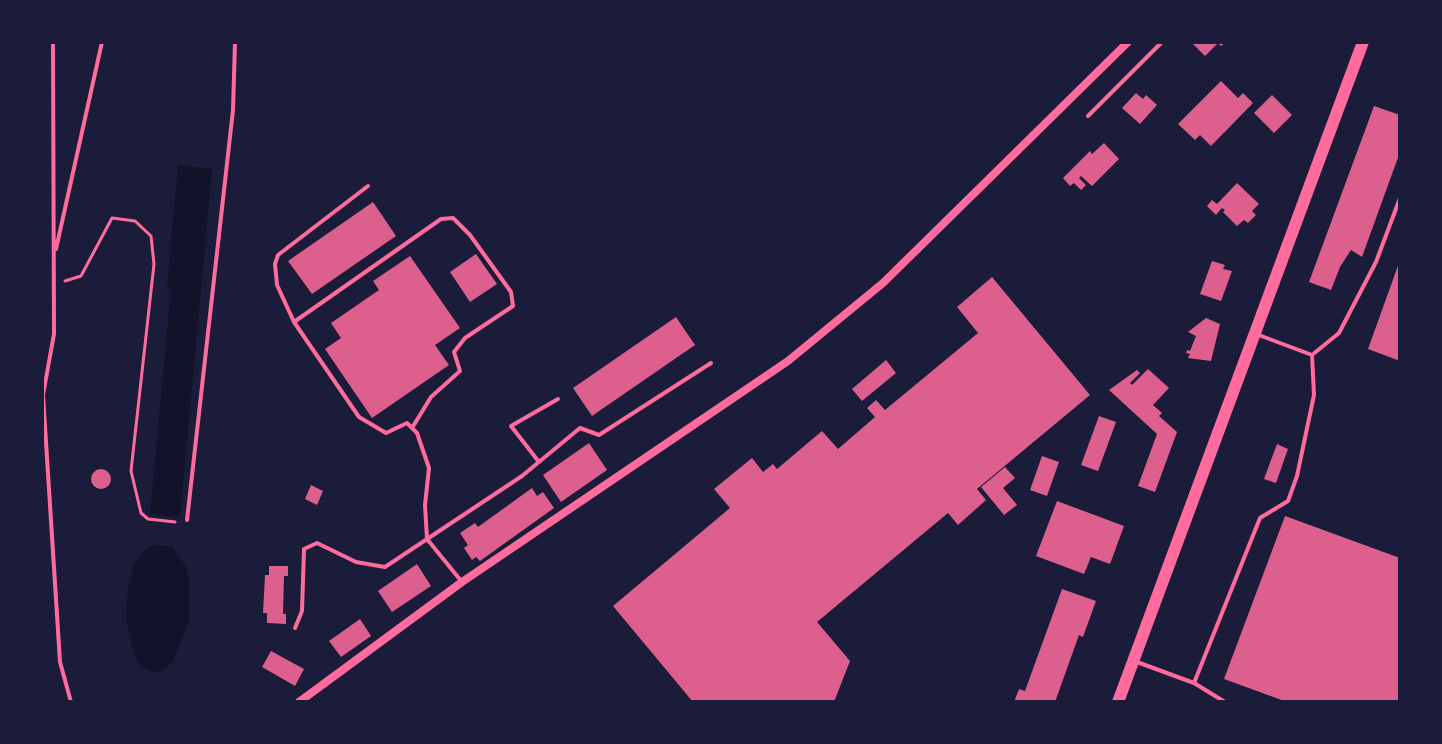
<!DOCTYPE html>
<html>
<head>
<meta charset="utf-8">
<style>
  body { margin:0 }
  #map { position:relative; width:1442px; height:744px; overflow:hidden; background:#1b1b3a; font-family:"Titillium Web",sans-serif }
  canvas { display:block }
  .frame { position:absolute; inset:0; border:44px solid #1b1b3a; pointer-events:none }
</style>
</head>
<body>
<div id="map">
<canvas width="1442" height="744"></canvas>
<div class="frame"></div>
</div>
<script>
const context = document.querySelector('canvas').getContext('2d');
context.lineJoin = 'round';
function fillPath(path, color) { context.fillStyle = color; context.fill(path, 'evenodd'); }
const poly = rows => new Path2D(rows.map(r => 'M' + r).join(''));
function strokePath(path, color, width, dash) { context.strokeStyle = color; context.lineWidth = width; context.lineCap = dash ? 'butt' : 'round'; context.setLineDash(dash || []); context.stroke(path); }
const water = poly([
  [178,165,212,169,180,517,150,515,171,289,167,288],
  [158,545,172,547,185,565,189,578,189,622,173,661,163,671,152,672,140,665,134,655,126,619,128,589,135,562,145,549]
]);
const building = poly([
  [1191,42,1226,42,1221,46,1218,43,1205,56],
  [1221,81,1238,98,1243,93,1253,103,1211,146,1200,135,1195,140,1178,124],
  [1136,93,1143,99,1146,95,1157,105,1140,124,1122,108],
  [1272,95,1292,115,1274,133,1254,113],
  [1374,106,1400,115,1400,152,1362,257,1351,250,1340,267,1331,290,1309,282],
  [1104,143,1119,159,1092,186,1081,176,1079,178,1086,185,1081,190,1074,183,1070,186,1063,178,1090,151,1092,154],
  [1237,183,1259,204,1252,211,1256,215,1248,223,1244,220,1237,226,1223,212,1225,210,1222,208,1216,215,1207,206,1212,200,1217,204],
  [373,202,396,236,312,294,288,261],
  [476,254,497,284,470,302,450,272],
  [410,256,460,328,435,345,449,365,372,418,325,349,341,338,331,323,379,290,373,281],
  [1400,260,1400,361,1368,349],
  [1212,261,1225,265,1223,269,1232,271,1221,301,1200,294],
  [992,277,1090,395,977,489,986,500,958,525,948,513,817,622,850,661,834,702,693,702,613,606,730,508,714,489,752,458,763,472,773,464,777,469,822,431,838,449,875,417,867,408,876,400,885,410,978,333,957,307],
  [676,317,695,345,592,416,573,388],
  [1206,318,1220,324,1211,361,1188,358,1190,354,1186,353,1187,350,1190,351,1196,336,1188,332],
  [886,360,896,373,862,401,852,389],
  [1148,369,1169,388,1153,405,1162,413,1159,416,1177,432,1155,492,1138,486,1157,434,1109,390,1137,370,1140,373,1130,383,1132,385],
  [1099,416,1116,422,1098,471,1081,465],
  [589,443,607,470,561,502,543,475],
  [1277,444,1288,449,1276,483,1264,479],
  [1042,456,1059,462,1047,496,1030,490],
  [1005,467,1015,478,1003,488,1017,505,1004,515,981,487],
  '91 479a10 10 0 1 1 20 0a10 10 0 1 1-20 0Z',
  [311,485,323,491,317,505,305,499],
  [532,488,537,496,543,492,554,508,480,561,476,557,472,560,464,548,468,545,460,533,475,523,478,527],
  [1057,501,1124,526,1110,564,1091,557,1084,574,1036,556],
  [1285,516,1400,558,1400,702,1287,702,1224,679],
  [417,564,431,586,392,612,378,591],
  [269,566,288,566,288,576,284,576,283,614,286,614,286,624,267,623,267,613,263,613,265,575,269,575],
  [1062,589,1096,601,1083,637,1079,635,1055,702,1014,702,1019,689,1025,691],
  [360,619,371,636,341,657,329,641],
  [271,651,304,669,295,686,262,667]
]);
const path = poly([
  [65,281,81,276,112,218,135,221,151,236,154,264,131,471,141,513,148,519,175,522]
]);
const service = poly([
  [1088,116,1162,42],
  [368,186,278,255,275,264,277,285,294,322,359,417,386,433,407,423,417,433,429,468,425,505,427,539,462,582],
  [56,249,102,42],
  [294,322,441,219,453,218,470,235,511,292,513,306,465,338,454,352,460,371,431,397,412,428],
  [1256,334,1312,355],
  [43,395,54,334,53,42],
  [43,395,60,662,71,702],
  [539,462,511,426,558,399],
  [187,520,233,110,235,42],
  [295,628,302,611,304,549,317,543,356,562,385,567,522,476,580,428,599,435,711,363],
  [1137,662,1194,683,1225,702],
  [1194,683,1260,518,1288,501,1297,476,1314,395,1312,355,1339,333,1376,262,1400,198]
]);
const minor = poly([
  [299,702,462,582,788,361,883,283,1128,42]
]);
const primary = poly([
  [1118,702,1363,42]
]);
fillPath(water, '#12122b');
fillPath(building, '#dd5f8e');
strokePath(path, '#ff6b9d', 3);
strokePath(service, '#ff6b9d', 4);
strokePath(minor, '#ff6b9d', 8);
strokePath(primary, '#ff6b9d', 12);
</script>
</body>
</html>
